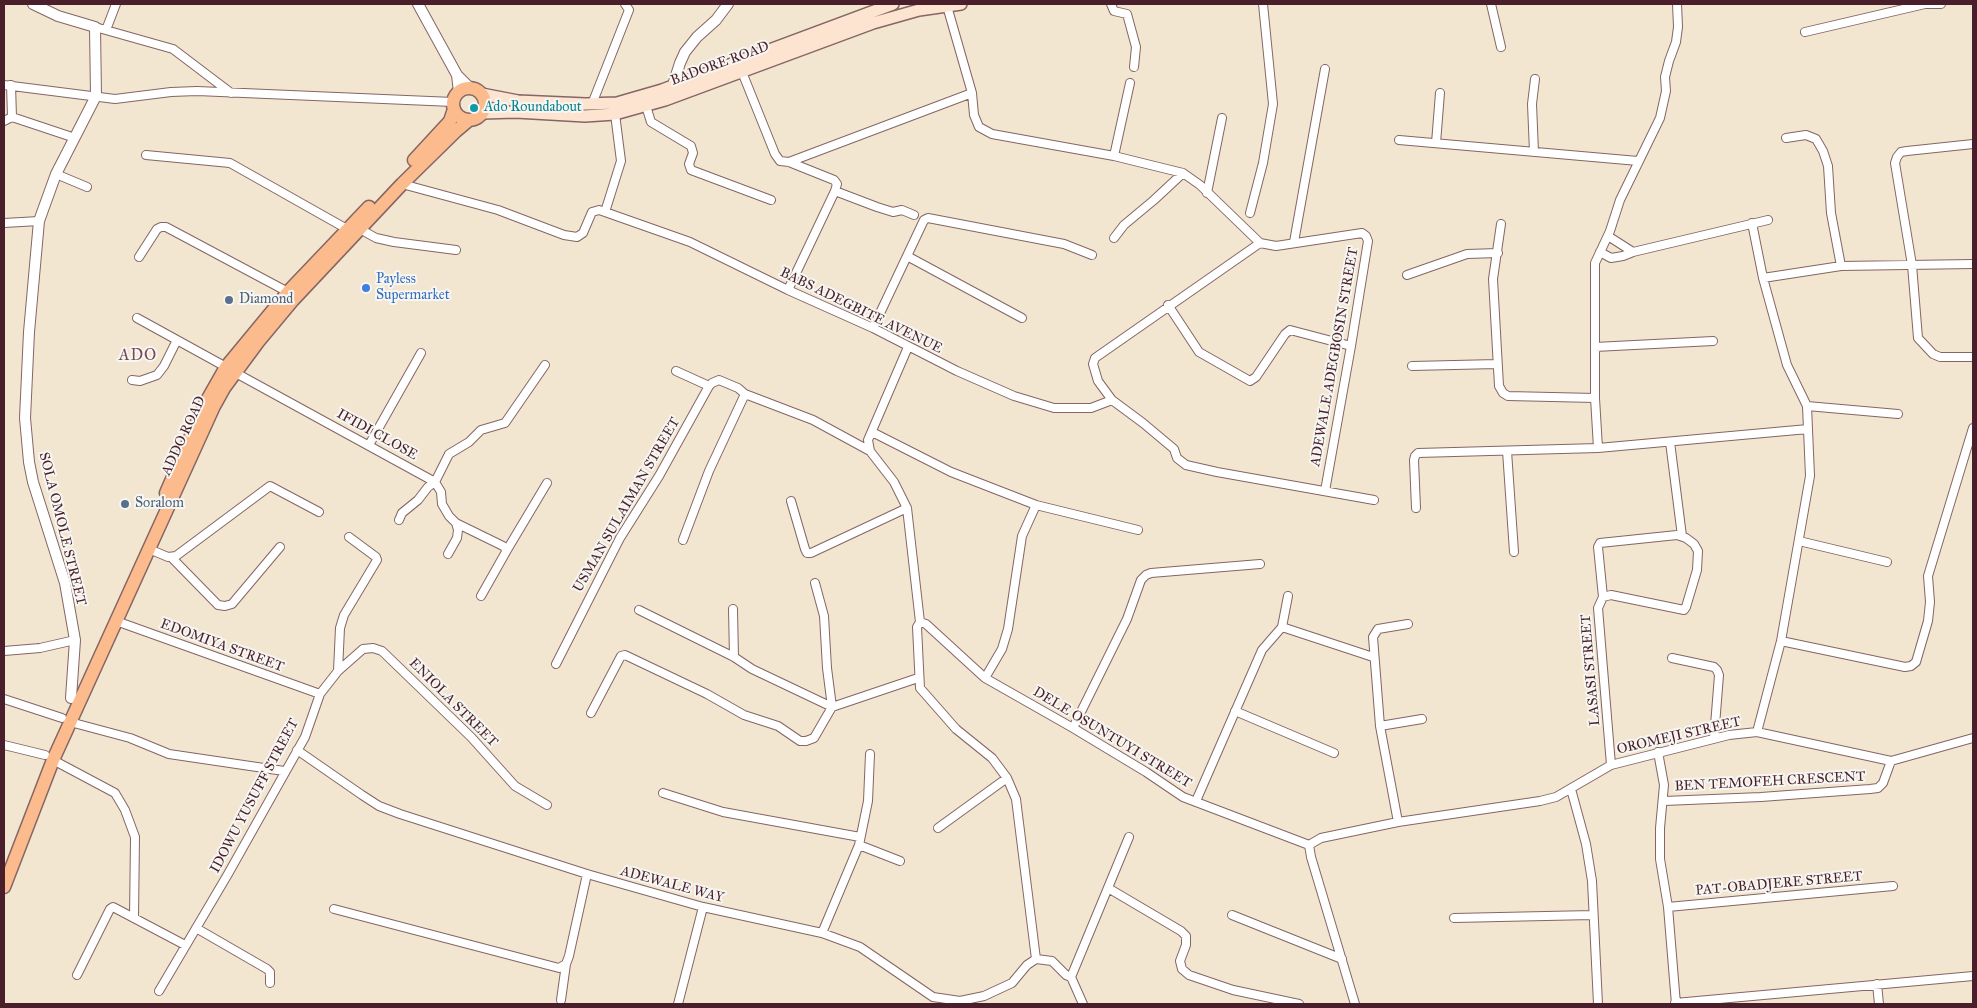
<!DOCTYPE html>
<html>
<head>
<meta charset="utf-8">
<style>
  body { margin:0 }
  #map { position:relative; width:1977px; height:1008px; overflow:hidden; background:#f2e6d0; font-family:"IM FELL Great Primer",serif }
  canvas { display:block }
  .frame { position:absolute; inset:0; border:5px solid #4a1f2b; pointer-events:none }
</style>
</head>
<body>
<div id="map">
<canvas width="1977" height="1008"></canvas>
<div class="frame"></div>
</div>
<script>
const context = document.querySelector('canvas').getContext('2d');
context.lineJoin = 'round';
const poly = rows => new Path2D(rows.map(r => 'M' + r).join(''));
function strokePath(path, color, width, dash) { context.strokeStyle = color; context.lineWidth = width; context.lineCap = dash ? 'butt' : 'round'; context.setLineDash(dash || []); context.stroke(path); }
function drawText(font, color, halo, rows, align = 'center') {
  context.font = font + ' "IM FELL Great Primer",serif'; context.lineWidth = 4; context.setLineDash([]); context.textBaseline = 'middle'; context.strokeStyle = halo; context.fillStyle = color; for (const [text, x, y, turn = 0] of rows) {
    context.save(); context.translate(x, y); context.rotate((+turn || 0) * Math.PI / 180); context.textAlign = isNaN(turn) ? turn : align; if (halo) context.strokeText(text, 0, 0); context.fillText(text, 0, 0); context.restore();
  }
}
const minor = poly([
  [1111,4,1114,11,1127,14,1136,47,1134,67],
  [1491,4,1501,47],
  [947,6,972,93,974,115,979,127,992,134,1114,156,1183,173,1200,185,1260,243,1276,246,1362,233,1366,236,1368,241,1351,346,1325,491],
  [95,27,173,49,231,93],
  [106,30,116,4],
  [1805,32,1925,4,1941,4],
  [742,72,775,154,780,161,789,162,834,180,837,184,835,191,788,290],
  [4,85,115,99,171,92,197,91,453,102],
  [592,104,629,10,625,4],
  [646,106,651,122,691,146,693,153,689,164,691,170,771,200],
  [12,117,75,138],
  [4,121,12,117,11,85],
  [1786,138,1806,135,1816,139,1823,151,1828,166,1831,213,1841,266],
  [1399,140,1638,161],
  [1436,143,1440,93],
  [1973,144,1907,151,1901,152,1897,157,1895,163,1912,265,1918,338,1933,354,1940,357,1973,357],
  [1534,152,1532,104,1535,79],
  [146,155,230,163,347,229],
  [1114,156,1130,83],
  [789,162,972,93],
  [56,174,87,187],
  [402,184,498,210,564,235,577,237,583,233,592,212,599,210,605,212,621,161,615,114],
  [835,191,877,207,893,212,902,210,914,215],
  [1207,193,1222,118],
  [605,212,690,242,788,290,873,328,957,371,1014,396,1054,408,1091,408,1112,400],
  [1250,213,1263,163,1273,104,1263,4],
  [4,223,39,221],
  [1752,223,1763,278,1787,365,1807,406,1810,476,1781,641,1757,732],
  [1501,224,1493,279,1499,386,1503,393,1508,396,1595,398],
  [360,229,376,238,394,242,456,250],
  [1608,236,1633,252],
  [1114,238,1124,225,1154,200,1183,173],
  [1294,242,1325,69],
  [1260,243,1095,358,1093,364,1098,381,1112,400,1143,423,1174,449,1177,458,1186,465,1217,472,1374,500],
  [1600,252,1611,258,1623,256,1633,252,1768,220],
  [907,256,1022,318],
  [139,257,157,229,161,227,166,227,288,292],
  [1407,275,1467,254,1498,253],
  [1763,278,1841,266,1973,264],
  [1168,305,1199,352,1250,381,1256,377,1285,334,1290,330,1351,346],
  [137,318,226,367],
  [873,328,924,220,928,218,1064,244,1092,255],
  [908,347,868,440,870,451,894,482,907,508,920,622,917,627,920,688,956,729,992,758,1007,778,1016,799,1036,959],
  [1595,347,1713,341],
  [1412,366,1497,364],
  [676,371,709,386,712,383,719,380,738,388,745,394,813,420,870,451],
  [234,372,435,482,441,492,442,504,449,516,456,523,458,530,457,538,448,554],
  [132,380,140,381,157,375,164,366,177,340],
  [1807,406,1898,414],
  [872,432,951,472,1036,505,1138,530],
  [1670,442,1682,536],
  [369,445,421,353],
  [1598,448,1595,398,1595,263,1610,231,1620,200,1660,118,1666,91,1665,77,1669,61,1676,42,1678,27,1677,4],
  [1507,451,1514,552],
  [791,501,805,549,807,553,811,553,907,508],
  [1416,508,1414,460,1415,456,1418,453,1598,448,1808,429],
  [399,520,402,513,418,500,428,487,435,482,449,454,469,442,481,430,505,423,545,365],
  [456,523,503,546,507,550,481,596],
  [683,540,709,471,745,394],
  [1799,541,1887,562],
  [149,549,168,557,176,556,270,486,319,512],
  [507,550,547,483],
  [172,558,218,605,225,606,232,604,280,547],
  [1603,597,1611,595,1684,610,1686,607,1697,570,1698,551,1694,544,1686,538,1677,535,1600,543,1598,547,1603,597,1598,608,1611,765],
  [733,609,734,657],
  [639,610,734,657,752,669,832,707,918,678],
  [116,621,320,694],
  [920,622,926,624,985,678,1073,728,1146,772,1183,797,1309,845],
  [1282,627,1373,657],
  [1781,641,1905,667,1911,666,1916,662,1928,621,1930,602,1928,576,1973,428],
  [4,651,40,648,75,640],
  [1672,658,1714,667,1717,670,1719,675,1714,738],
  [556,664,620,538,659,476,709,386],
  [338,671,363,649,373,648,382,651,471,737,515,786,547,805],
  [985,678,1002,649,1008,629,1022,536,1036,505],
  [4,699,62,718],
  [1235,711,1334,753],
  [591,713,621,656,625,655,707,694,744,715,778,726,800,741,806,741,814,738,832,707,827,668,824,616,815,583],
  [70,722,130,738,169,754,284,771],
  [1380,726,1422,719],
  [1073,728,1127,619,1141,580,1146,575,1151,573,1260,564],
  [4,745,45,755],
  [297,750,362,795,379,806,400,814,587,874,703,907,822,933,860,947,933,997,960,1001,984,996,1012,983,1027,965,1036,959],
  [1658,752,1664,785,1660,828,1660,859,1668,907,1676,1004],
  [53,760,115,793,125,810,135,837,134,918],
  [1571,789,1586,844,1592,881,1598,1004],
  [663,793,723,812,860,837],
  [1196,801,1262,650,1282,627,1288,596],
  [1664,801,1761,797,1870,789,1878,788,1883,783,1891,761],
  [1398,822,1380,726,1373,637,1378,629,1408,624],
  [938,828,1007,778],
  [859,845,900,861],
  [1309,845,1321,838,1398,822,1540,801,1556,797,1611,765,1729,735,1757,732,1891,761,1973,738],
  [1309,845,1311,857,1355,1004],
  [1108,888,1181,931,1186,936,1186,945,1180,961,1182,969,1189,975,1233,990,1299,1004],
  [1668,907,1893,886],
  [334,909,559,968,566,964,569,956,587,874],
  [1232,915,1342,959],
  [1454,918,1592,915],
  [196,928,267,969,270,972,270,983],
  [822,933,859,845,868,801,870,754],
  [1036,959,1052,961,1066,975,1071,977,1083,1004],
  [77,975,110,909,113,907,185,945],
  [1071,977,1129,837],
  [1877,984,1879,1004],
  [159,991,228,874,305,737,320,694,338,671,340,628,344,615,377,560,376,557,349,537],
  [561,1000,566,964],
  [1675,1003,1973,976],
  [678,1004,703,907]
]);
const tertiary = poly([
  [33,4,58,16,95,27,96,96,56,174,39,221,29,332,25,418,29,462,33,482,65,583,75,640,71,698],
  [418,4,457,75,471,89],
  [457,75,459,92],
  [673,85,680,63,685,52,697,37,716,20,728,4]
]);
const secondary = poly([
  [482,94,518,101,586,104,617,103,662,90,893,4],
  [482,113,516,112,585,116,615,114,665,100,873,23,919,10,961,4]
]);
const primary = poly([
  '453 104a16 16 0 1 1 32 0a16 16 0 1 1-32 0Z',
  [414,160,450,121,454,109],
  [166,493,205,404,226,367,288,292,369,207],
  [4,887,53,760,214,406,224,388,258,342,293,300,402,184,456,131,469,120]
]);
const markers = [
  [474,108,5,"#0f9aa8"],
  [366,288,5,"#3f7fe0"],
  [229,300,5,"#5c6f8a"],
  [125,504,5,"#5c6f8a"]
];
const streetNames = [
  ["BADORE ROAD",720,64,-20],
  ["BABS ADEGBITE AVENUE",861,311,26],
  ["ADEWALE ADEGBOSIN STREET",1335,357,-80],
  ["IFIDI CLOSE",377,435,29],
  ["ADDO ROAD",184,436,-65],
  ["USMAN SULAIMAN STREET",627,505,-60],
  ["SOLA OMOLE STREET",62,529,76],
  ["EDOMIYA STREET",222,646,20],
  ["LASASI STREET",1591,670,-95],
  ["ENIOLA STREET",453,703,45],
  ["OROMEJI STREET",1679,736,-13],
  ["DELE OSUNTUYI STREET",1112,738,31],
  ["BEN TEMOFEH CRESCENT",1770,782,-3],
  ["IDOWU YUSUFF STREET",255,796,-62],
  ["PAT-OBADJERE STREET",1779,884,-5],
  ["ADEWALE WAY",672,885,15]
];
const cultureNames = [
  ["Ado Roundabout",484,108]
];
const shopNames = [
  ["Payless",376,280],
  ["Supermarket",376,296]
];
const serviceNames = [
  ["Diamond",239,300],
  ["Soralom",135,504]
];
const quarterNames = [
  ["ADO",138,356]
];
strokePath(minor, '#856565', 10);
strokePath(tertiary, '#856565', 12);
strokePath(secondary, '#856565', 14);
strokePath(primary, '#856565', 15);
strokePath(minor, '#fff', 8);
strokePath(tertiary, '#fff', 10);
strokePath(secondary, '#fde4d1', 11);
strokePath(primary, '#fbbb8c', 12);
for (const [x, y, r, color] of markers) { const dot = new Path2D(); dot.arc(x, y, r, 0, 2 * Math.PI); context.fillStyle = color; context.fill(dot); strokePath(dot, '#f6f6f2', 2); }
drawText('14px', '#4a1f2b', '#f6f6f2', streetNames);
drawText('14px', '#0d838f', '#f6f6f2', cultureNames, 'left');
drawText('14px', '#366cbe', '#f6f6f2', shopNames, 'left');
drawText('14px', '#4e5e75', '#f6f6f2', serviceNames, 'left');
context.letterSpacing = '1px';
drawText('16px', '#794755', '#f6f6f2', quarterNames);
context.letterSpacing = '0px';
</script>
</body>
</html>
